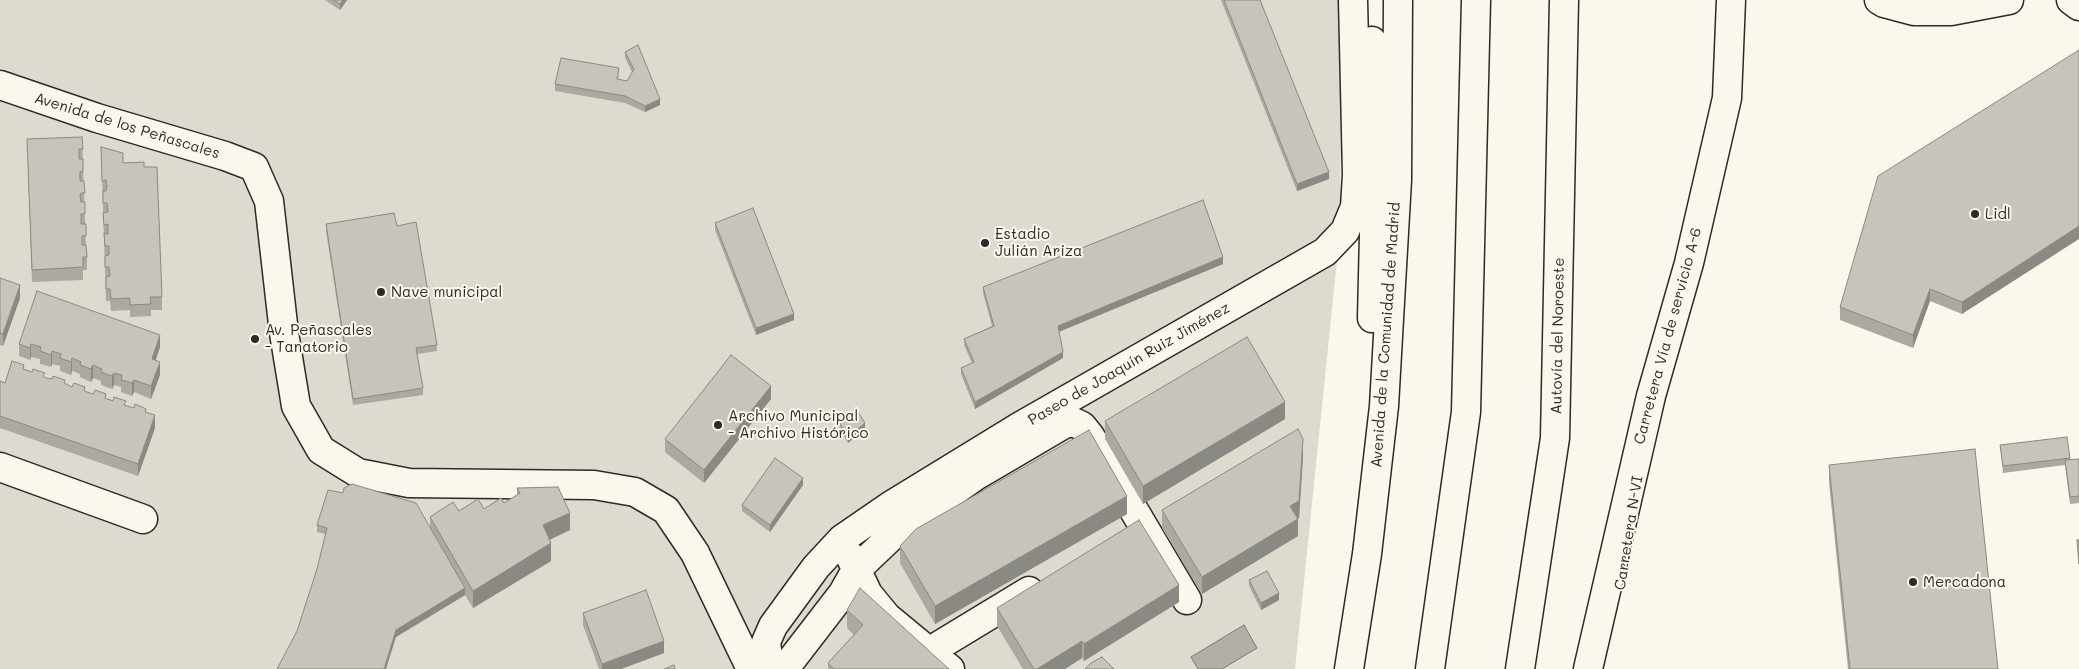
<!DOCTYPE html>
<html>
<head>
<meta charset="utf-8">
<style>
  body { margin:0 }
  canvas { display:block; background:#fbf7ec }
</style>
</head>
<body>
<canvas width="2079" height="669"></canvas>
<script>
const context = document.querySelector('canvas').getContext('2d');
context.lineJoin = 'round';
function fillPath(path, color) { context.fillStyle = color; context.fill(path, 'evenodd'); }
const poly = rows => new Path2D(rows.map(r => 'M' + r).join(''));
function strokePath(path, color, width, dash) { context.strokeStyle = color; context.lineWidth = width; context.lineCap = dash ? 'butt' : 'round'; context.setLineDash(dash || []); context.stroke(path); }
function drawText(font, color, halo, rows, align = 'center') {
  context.font = font + ' Mali,sans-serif'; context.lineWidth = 4; context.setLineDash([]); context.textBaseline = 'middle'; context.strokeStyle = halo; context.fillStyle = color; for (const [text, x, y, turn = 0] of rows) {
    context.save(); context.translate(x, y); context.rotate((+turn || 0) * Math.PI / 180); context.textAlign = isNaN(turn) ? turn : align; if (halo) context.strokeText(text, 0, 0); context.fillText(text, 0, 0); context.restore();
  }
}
const green = poly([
  [0,0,1342,0,1340,231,1295,669,0,669]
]);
const water = poly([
  [1244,625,1257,648,1222,669,1198,669,1191,657,1244,625]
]);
const street = poly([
  [1879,0,1884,3,1914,11,1951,11,2009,0],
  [2071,0,2079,6],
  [0,85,97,118,225,156,254,167,269,201,284,333,296,406,321,450,358,473,409,483,594,485,635,492,666,510,695,553,751,669],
  [1372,318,1377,108,1372,41],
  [0,467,143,519],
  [850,556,868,594,887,617,950,669],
  [931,653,940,645,1029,591],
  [769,665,789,663,843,593,856,570,896,532,974,477,1066,423,1076,423,1082,426,1090,436,1187,600],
  [766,669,769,665,766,642,773,626,816,567,842,539,890,506,1019,427,1325,252,1345,231,1355,207,1357,175,1353,0],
  [1349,669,1367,554,1384,406,1397,180,1398,0],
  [1588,669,1651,396,1689,263,1727,98,1731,0]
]);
const highway = poly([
  [1430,669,1466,412,1476,0],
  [1520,669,1555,438,1564,0]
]);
const wall = poly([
  [325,0,347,0,340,10],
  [1221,0,1260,0,1329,179,1297,191],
  [2079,50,1962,314,1930,301,1913,348,1840,320,1840,307],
  [625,52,660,105,645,112,625,103,555,91,555,84,619,75,618,79,627,81,632,72,625,58],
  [82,137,86,245,87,257,87,270,83,270,83,280,32,282,27,139],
  [101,147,123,163,144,167,162,297,162,310,151,310,151,316,130,317,130,310,111,311,110,301,106,301],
  [715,223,794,320,756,335,715,230],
  [326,224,397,226,437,345,437,351,417,354,423,388,423,395,353,405,326,231],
  [1223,264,1059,332,1063,358,975,409,961,374,961,368,972,363,964,345,964,339,992,326,983,293,983,287],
  [0,278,20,298,3,346,0,345],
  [19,344,160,347,155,360,160,375,151,399,134,392,132,396,121,392,121,387,114,385,112,389,101,385,101,381,93,378,91,382,80,377,80,374,72,371,71,375,60,371,60,366,52,364,51,367,40,364,40,359,31,357,30,360,19,356],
  [24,370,146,413,155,428,138,476,0,428,0,381,5,383],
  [771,399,704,483,665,452,665,439],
  [1285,419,1143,504,1105,439,1105,421],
  [839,422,865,429,848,443,839,428],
  [2067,437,2070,460,2079,459,2079,503,2070,504,2065,465,2003,473,2000,445],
  [1303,457,1299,518,1298,519,1298,536,1202,594,1162,528,1162,510],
  [1829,465,1998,669,1848,669,1829,483],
  [803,485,770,532,742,511,742,505],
  [517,488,570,530,549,540,551,561,473,608,465,595,396,637,297,631,317,569,326,534,317,532,317,525,430,528,430,517,484,509,504,503,517,496],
  [1127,514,935,624,900,563,900,546],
  [1249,580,1279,600,1261,610,1249,586],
  [1179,602,1084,661,1082,658,1065,669,1023,669,997,626,997,608],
  [847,610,949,669,828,669,828,663,854,635,847,628],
  [583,613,664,653,621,669,599,669,583,625]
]);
const shadedWall = poly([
  [343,0,347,0,340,10,340,4],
  [660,99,660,105,645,112,645,106],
  [1329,172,1329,179,1297,191,1297,184],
  [2079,226,2079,239,1962,314,1962,302],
  [1223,257,1223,264,1058,332,1058,326],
  [20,285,20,298,3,346,3,334],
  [1930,289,1930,301,1913,348,1913,335],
  [794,314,794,320,756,335,756,328],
  [160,335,160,347,152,371,152,359],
  [31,344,31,357,30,360,30,348],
  [52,351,52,364,51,367,51,355],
  [1063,352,1063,358,975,409,975,402],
  [72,358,72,371,71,375,71,362],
  [160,362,160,375,151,399,151,386],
  [93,365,93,378,91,382,91,369],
  [114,373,114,385,112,389,112,376],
  [134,380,134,392,132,396,132,383],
  [771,386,771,399,704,483,704,470],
  [1285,402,1285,419,1143,504,1143,486],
  [155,415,155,428,138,476,138,464],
  [865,423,865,429,848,443,848,437],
  [1303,439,1303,457,1299,518,1298,519,1298,536,1202,594,1202,577,1290,506],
  [803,478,803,485,770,532,770,525],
  [1127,496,1127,514,935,624,935,606],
  [570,513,570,530,543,543,543,525],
  [551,543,551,561,473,608,473,591],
  [1179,585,1179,602,1084,661,1084,644],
  [465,588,465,595,396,637,386,669,384,669,396,630],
  [1279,593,1279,600,1261,610,1261,603],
  [664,641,664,653,621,669,602,669,602,664],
  [1082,641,1082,658,1065,669,1037,669]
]);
const building = poly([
  [334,0,343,0,340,4,334,0],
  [1224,0,1260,0,1329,172,1297,184,1224,0],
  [638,45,660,99,645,106,625,96,555,84,561,58,619,68,617,79,627,81,634,69,625,52,638,45],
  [2079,50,2079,226,1962,302,1930,289,1913,335,1840,307,1878,176,2079,50],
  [82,137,83,149,79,149,79,159,83,159,83,171,80,172,80,181,84,181,85,193,81,193,80,196,81,202,85,202,85,214,81,214,81,224,86,224,86,236,82,236,82,245,86,245,87,257,83,257,83,267,32,270,27,139,82,137],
  [101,147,123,153,123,163,144,162,144,167,157,167,162,297,150,297,151,304,130,305,130,298,111,299,110,289,106,289,106,277,110,276,109,267,105,267,105,256,109,255,109,246,105,246,104,233,108,234,108,224,104,225,103,213,108,212,107,203,103,203,103,191,106,191,107,186,106,180,102,181,101,147],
  [1203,200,1223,257,1058,326,1063,352,975,402,961,368,974,362,964,339,994,326,983,287,1203,200],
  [753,208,794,314,756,328,715,223,753,208],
  [394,213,397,226,416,222,437,345,416,348,423,388,353,399,326,224,394,213],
  [0,278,20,285,3,334,0,333,0,278],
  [37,291,160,335,152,359,160,362,151,386,134,380,132,383,121,380,122,375,114,373,112,376,101,372,102,369,93,365,91,369,80,365,81,362,72,358,71,362,60,358,61,354,52,351,51,355,40,351,41,347,31,344,30,348,19,344,37,291],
  [1247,337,1285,402,1143,486,1105,421,1247,337],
  [731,355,771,386,704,470,665,439,731,355],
  [12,361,24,365,23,369,32,372,33,369,45,373,43,376,46,378,52,379,53,376,65,380,64,383,72,387,74,383,85,387,84,391,93,394,95,390,106,394,105,398,113,401,114,397,126,401,124,405,134,408,135,404,146,409,145,412,155,415,138,464,0,416,0,381,5,383,12,361],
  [857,410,865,423,848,437,839,422,857,410],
  [1298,429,1303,439,1299,501,1290,506,1298,519,1202,577,1162,510,1298,429],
  [1089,430,1127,496,935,606,900,546,916,529,1089,430],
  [2067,437,2070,458,2003,466,2000,445,2067,437],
  [1975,449,1998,669,1850,669,1829,465,1975,449],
  [775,458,803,478,770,525,742,505,775,458],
  [2079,459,2079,496,2070,497,2065,460,2079,459],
  [352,484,416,503,465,588,396,630,384,669,277,669,297,631,317,569,327,528,317,525,328,490,343,493,344,488,352,484],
  [558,487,570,513,543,525,551,543,473,591,430,517,453,502,459,511,478,499,484,509,501,498,504,503,520,493,517,488,558,487],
  [1139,520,1179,585,1084,644,1082,641,1037,669,1034,669,997,608,1139,520],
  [2077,540,2079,540,2079,564,2077,540],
  [1267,571,1279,593,1261,603,1249,580,1267,571],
  [860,588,949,669,834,669,828,663,863,625,847,610,860,588],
  [646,590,664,641,602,664,583,613,646,590],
  [1102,657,1114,669,1085,669,1091,663,1102,657],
  [674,665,675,669,664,669,674,665]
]);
const markers = [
  [1975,214,5,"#2b2b2b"],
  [985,243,5,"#2b2b2b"],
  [381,292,5,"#2b2b2b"],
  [255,339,5,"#2b2b2b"],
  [718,425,5,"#2b2b2b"],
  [1913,582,5,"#2b2b2b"]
];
const streetNames = [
  ["Avenida de los Peñascales",127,126,17],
  ["Avenida de la Comunidad de Madrid",1386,335,-86],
  ["Autovía del Noroeste",1558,336,-89],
  ["Carretera Vía de servicio A-6",1668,336,-75],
  ["Paseo de Joaquín Ruiz Jiménez",1129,364,-30],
  ["Carretera N-VI",1629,533,-81]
];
const poiNames = [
  ["Lidl",1985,214],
  ["Estadio",995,234],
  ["Julián Ariza",995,251],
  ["Nave municipal",391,292],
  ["Av. Peñascales",265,330],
  ["- Tanatorio",265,347],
  ["Archivo Municipal",728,416],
  ["- Archivo Histórico",728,433],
  ["Mercadona",1923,582]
];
fillPath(green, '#dddad0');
fillPath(water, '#b1afa7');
strokePath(water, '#7b7a75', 1);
strokePath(street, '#2b2b2b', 31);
strokePath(highway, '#2b2b2b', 31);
strokePath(street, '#fbf7ec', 28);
strokePath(highway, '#fbf7ec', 28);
fillPath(wall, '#aba9a2');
fillPath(shadedWall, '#8b8984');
fillPath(building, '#c7c4bc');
strokePath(building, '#8b8984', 1);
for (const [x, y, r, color] of markers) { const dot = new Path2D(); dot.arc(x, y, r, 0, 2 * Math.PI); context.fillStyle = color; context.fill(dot); strokePath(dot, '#fbf7ec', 2); }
drawText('15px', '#2b2b2b', '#fbf7ec', streetNames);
drawText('15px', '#2b2b2b', '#fbf7ec', poiNames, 'left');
</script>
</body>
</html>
